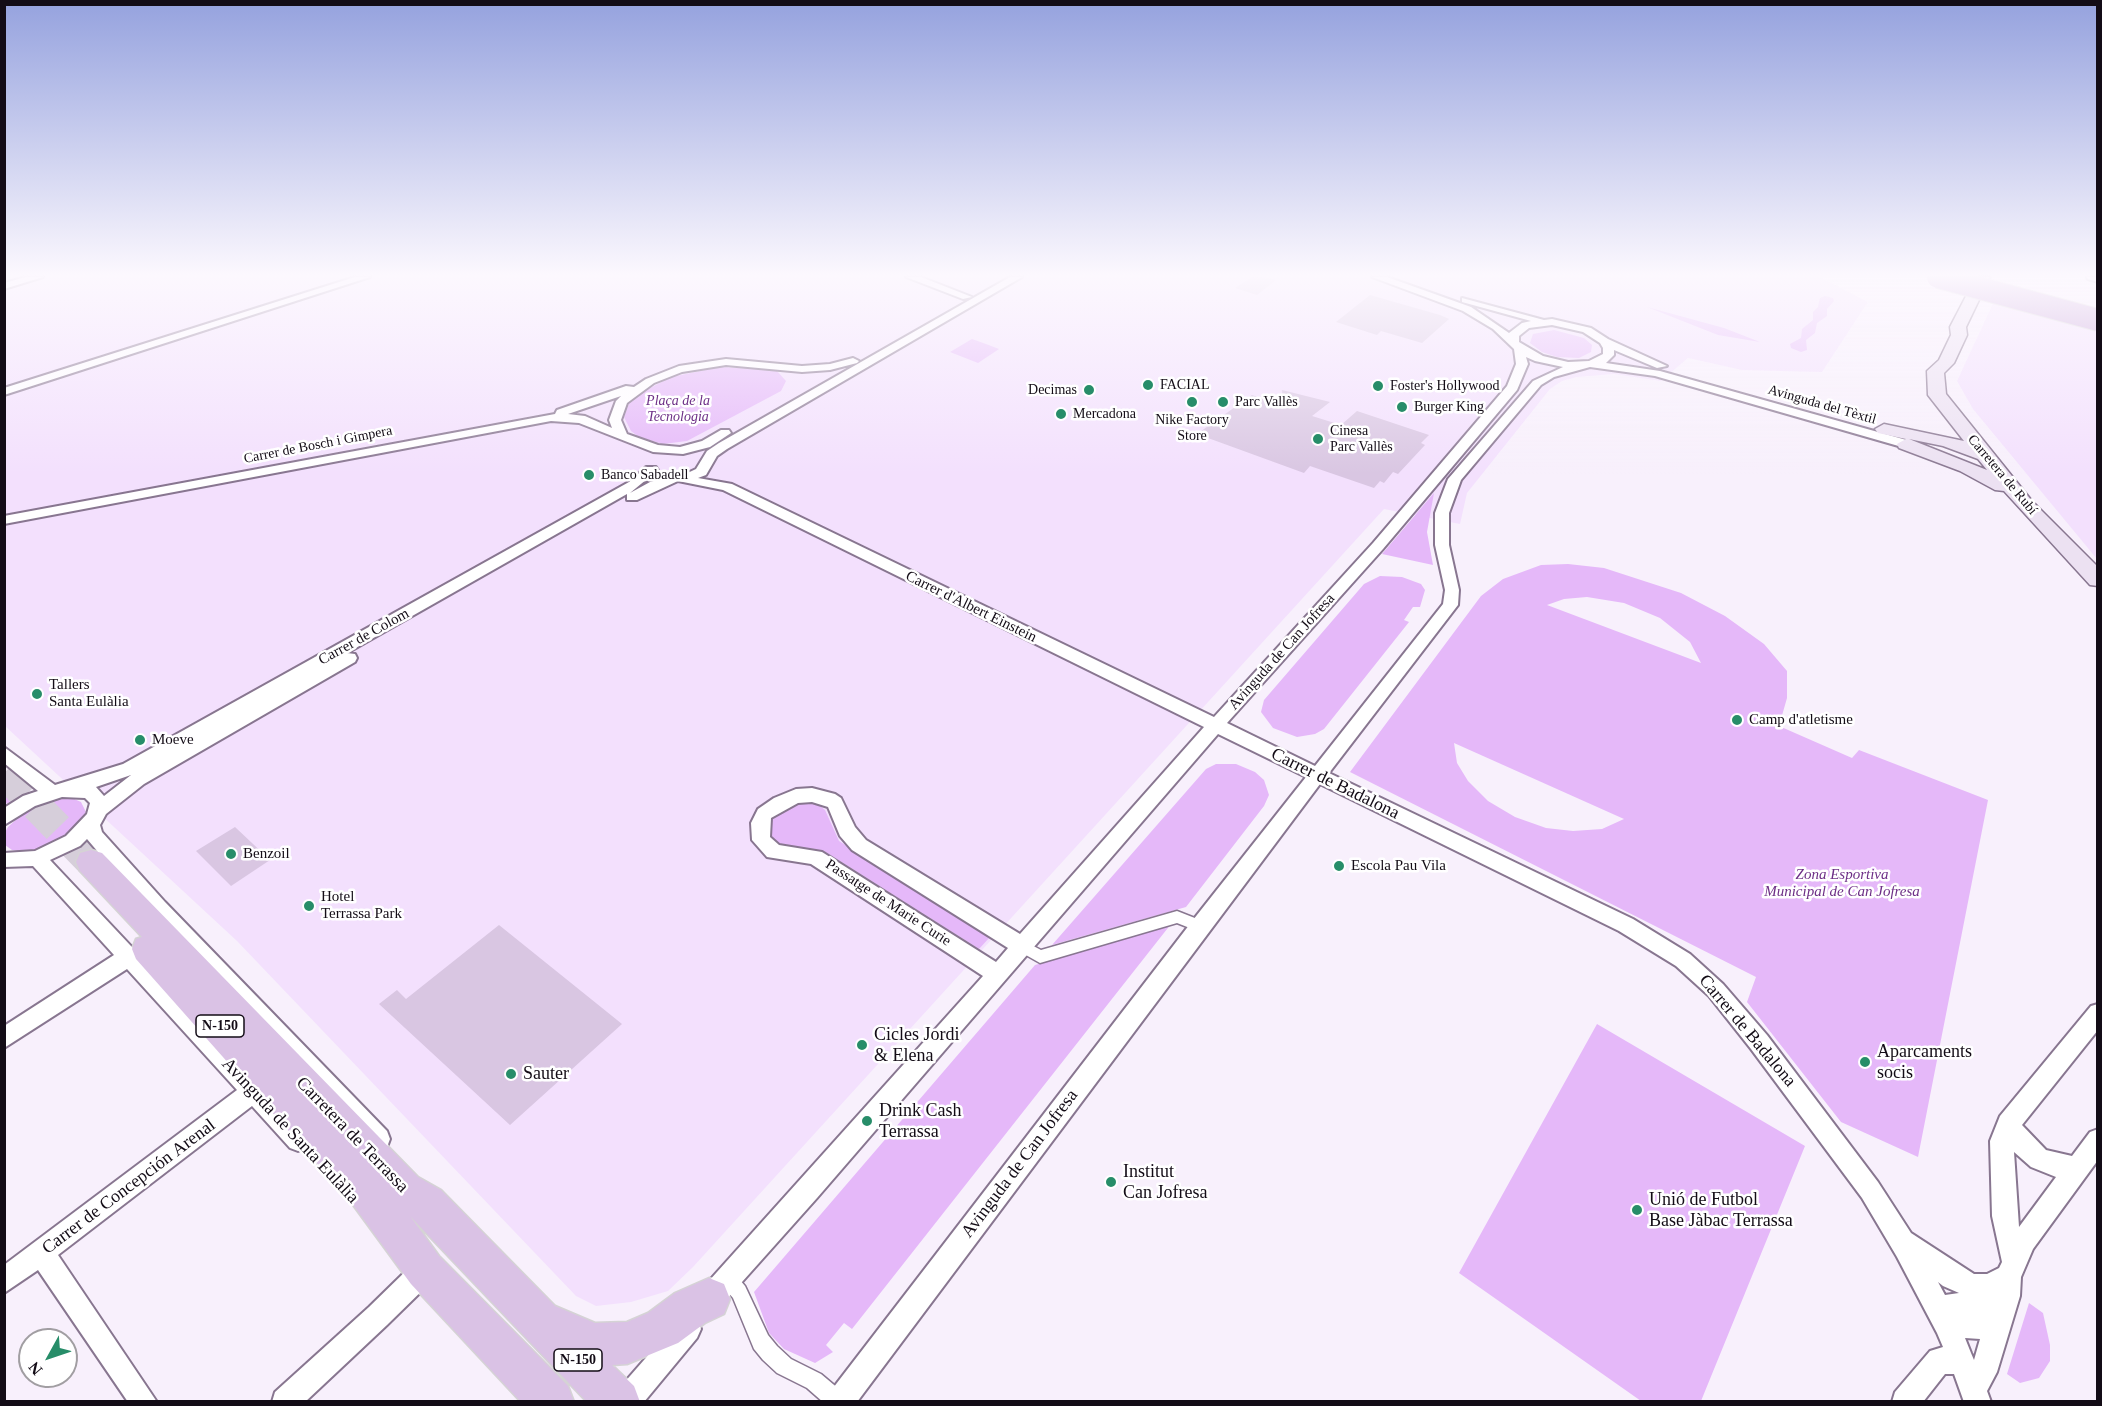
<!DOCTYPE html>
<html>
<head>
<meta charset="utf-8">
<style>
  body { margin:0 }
  #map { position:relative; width:2102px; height:1406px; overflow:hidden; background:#f8f0fc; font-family:"Times New Roman",serif }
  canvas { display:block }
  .frame { position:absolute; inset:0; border:6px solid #130c16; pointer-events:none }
  .north { position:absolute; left:18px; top:1328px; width:60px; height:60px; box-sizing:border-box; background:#fff; border:2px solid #a19ea2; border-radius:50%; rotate:230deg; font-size:16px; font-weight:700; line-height:24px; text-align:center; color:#130c16 }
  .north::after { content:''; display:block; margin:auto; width:21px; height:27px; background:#278d69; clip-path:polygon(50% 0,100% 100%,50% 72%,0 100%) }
</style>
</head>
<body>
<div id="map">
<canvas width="2102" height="1406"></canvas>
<div class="frame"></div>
<div class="north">N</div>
</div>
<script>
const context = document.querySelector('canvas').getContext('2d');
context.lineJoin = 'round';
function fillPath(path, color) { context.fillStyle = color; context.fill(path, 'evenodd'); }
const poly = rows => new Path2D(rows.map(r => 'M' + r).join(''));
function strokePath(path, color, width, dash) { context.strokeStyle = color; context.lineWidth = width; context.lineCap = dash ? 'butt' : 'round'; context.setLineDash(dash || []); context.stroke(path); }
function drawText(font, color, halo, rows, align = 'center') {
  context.font = font + ' "Times New Roman",serif'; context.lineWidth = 5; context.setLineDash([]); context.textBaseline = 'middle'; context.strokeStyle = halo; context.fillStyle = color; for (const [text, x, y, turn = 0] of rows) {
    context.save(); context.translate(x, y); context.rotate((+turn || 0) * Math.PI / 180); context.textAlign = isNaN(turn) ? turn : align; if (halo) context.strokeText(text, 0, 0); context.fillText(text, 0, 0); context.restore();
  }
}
const built = poly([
  [4,277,1820,277,1868,302,1822,372,1742,370,1688,358,1661,381,1614,374,1577,377,1562,381,1550,389,1467,493,1460,524,1384,509,693,1267,668,1291,631,1302,596,1306,576,1296,237,941,5,726],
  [1995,299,2097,326,2097,559,1973,409,1957,381]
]);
const green = poly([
  [1825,296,1833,298,1834,301,1827,309,1827,316,1817,323,1815,333,1806,340,1807,350,1801,352,1791,348,1790,344,1801,338,1802,329,1813,320,1813,312,1818,307,1820,298],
  [1647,307,1724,328,1760,342,1718,335],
  [1554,330,1584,338,1592,345,1591,352,1579,358,1557,357,1542,352,1530,343,1533,334],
  [972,339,986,344,999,349,978,363,950,352],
  [720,367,766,369,777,371,786,381,781,391,687,441,663,444,639,437,631,431,624,417,630,401,637,395,671,377],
  [1434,493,1427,532,1433,565,1382,554],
  [1568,564,1604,568,1681,593,1725,616,1764,644,1787,671,1787,698,1779,726,1852,758,1859,750,1988,800,1918,1157,1841,1122,1747,1002,1756,977,1350,772,1481,596,1503,579,1541,565],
  [1587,597,1624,603,1660,618,1690,642,1701,663,1547,605,1564,599],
  [1454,743,1624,819,1602,829,1573,831,1546,828,1515,817,1488,801,1468,781,1457,763],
  [1380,576,1402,577,1421,584,1425,590,1420,607,1413,607,1404,620,1409,622,1324,729,1315,734,1297,737,1273,728,1261,712,1264,700,1364,584],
  [1216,764,1236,764,1255,772,1264,780,1269,795,1264,806,1186,907,1052,945,1206,769],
  [17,773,30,785,30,789,21,799,5,804,4,780],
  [72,798,81,802,86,812,74,831,61,840,38,850,23,852,12,850,5,845,4,834,8,827,23,813,52,800],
  [805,802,819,805,825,810,839,841,989,938,979,949,824,851,784,848,776,843,768,830,774,814,794,803],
  [1171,924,852,1329,844,1323,826,1345,833,1352,815,1363,784,1349,769,1333,754,1292,1035,965],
  [1597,1024,1805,1146,1701,1401,1641,1401,1459,1273],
  [2029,1303,2043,1313,2050,1345,2050,1361,2039,1378,2020,1383,2007,1374]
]);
const building = poly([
  [1252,277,1263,277,1276,280,1257,295,1235,288],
  [1370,295,1440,315,1449,319,1422,343,1381,331,1377,335,1336,322],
  [1282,390,1330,402,1312,416,1341,425,1357,411,1429,435,1421,443,1425,445,1398,474,1393,472,1384,483,1380,481,1374,488,1310,466,1304,473,1197,434,1252,395,1283,406],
  [235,827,270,860,231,886,196,851],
  [499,925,622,1024,510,1125,379,1004,397,990,406,999]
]);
const primaryTunnel = poly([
  [4,773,91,862]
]);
const pedestrian = poly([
  [1177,911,1205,922,1207,926,1205,930,1200,932,1177,923,1040,963,1017,950,1015,946,1017,942,1022,940,1041,950,1177,911],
  [728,1270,734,1273,745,1286,768,1335,777,1346,791,1359,821,1374,846,1395,849,1402,823,1402,807,1388,777,1373,763,1360,754,1349,733,1298,722,1285,719,1279,722,1273,728,1270]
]);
const minor = poly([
  [26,277,43,277,4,289,4,283,26,277],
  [355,277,370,277,4,395,4,388,355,277],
  [906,277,921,277,972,297,963,299,906,277],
  [1010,277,1022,277,727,449,717,456,706,475,698,478,732,484,1214,717,1373,543,1507,386,1516,364,1514,349,1493,329,1463,311,1372,277,1387,277,1471,307,1509,333,1522,323,1531,321,1462,302,1462,298,1544,320,1552,319,1591,328,1608,339,1667,366,1657,368,1614,350,1614,355,1606,363,1660,371,1910,441,1910,447,1902,447,1655,376,1590,367,1554,377,1541,385,1461,480,1449,513,1449,545,1459,590,1458,605,1329,773,1633,919,1690,954,1723,984,1767,1035,1878,1182,1911,1233,1974,1274,1987,1274,1999,1268,2002,1262,1992,1216,1990,1141,2000,1116,2091,1006,2098,1004,2098,1030,2022,1125,2046,1150,2072,1156,2090,1132,2098,1129,2098,1160,2033,1249,2021,1277,2020,1296,1997,1372,1987,1391,1991,1402,1964,1402,1954,1374,1945,1374,1923,1402,1892,1402,1895,1392,1930,1351,1943,1347,1937,1333,1897,1257,1862,1198,1751,1049,1709,996,1676,966,1619,931,1320,784,857,1402,827,1402,830,1392,1193,920,1306,777,1218,734,817,1198,717,1310,708,1314,699,1310,695,1301,699,1292,983,976,811,864,767,857,752,840,751,823,758,809,774,798,796,789,812,788,835,794,841,798,855,827,866,840,1020,934,1204,727,723,490,678,481,637,500,627,500,627,494,347,653,355,654,357,658,355,662,144,784,106,814,100,825,102,832,165,902,387,1131,390,1139,387,1147,379,1150,371,1147,151,914,87,839,80,846,50,860,306,1132,309,1140,306,1148,298,1151,290,1148,252,1106,58,1255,157,1402,128,1402,38,1270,4,1293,4,1265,237,1090,127,969,4,1048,4,1026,114,955,33,866,4,867,4,853,35,851,66,836,87,814,90,803,85,798,62,797,35,806,4,825,4,808,23,796,38,791,4,763,4,747,55,785,123,764,629,482,646,467,656,467,658,470,630,493,650,482,672,476,677,478,696,469,707,451,719,443,1010,277],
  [1552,325,1583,332,1600,343,1603,348,1603,354,1589,361,1568,362,1543,356,1519,342,1519,336,1529,328,1552,325],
  [1526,357,1535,361,1563,367,1533,381,1448,479,1435,513,1435,545,1445,590,1443,604,1315,766,1227,723,1383,549,1517,390,1528,364,1526,357],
  [131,775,104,796,96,787,131,775],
  [812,802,828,807,840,836,852,850,1008,948,996,962,822,852,779,845,770,837,771,818,798,803,812,802],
  [2014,1152,2031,1167,2056,1177,2019,1227,2014,1152],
  [1938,1282,1943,1286,1959,1293,1945,1295,1938,1282],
  [1965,1338,1980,1339,1974,1360,1971,1353,1965,1338],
  [2087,277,2098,277,2098,282,2088,279,2087,277],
  [853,358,859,361,857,363,830,370,802,372,726,365,682,372,654,383,627,403,621,420,627,434,658,445,680,447,702,441,721,430,729,430,731,433,710,447,683,454,653,452,579,423,551,421,4,524,4,516,555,414,557,410,626,386,634,387,646,379,679,366,726,359,802,366,830,364,853,358],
  [621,396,616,401,609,420,612,428,585,416,568,414,621,396],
  [423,1256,434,1261,437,1270,434,1279,387,1325,305,1402,272,1402,275,1392,369,1307,411,1266,414,1259,423,1256],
  [688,1316,697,1320,701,1329,697,1338,644,1402,613,1402,616,1392,679,1320,688,1316]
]);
const secondary = poly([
  [1976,277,1990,277,1966,327,1967,335,1954,363,1944,373,1946,394,2032,501,2098,567,2098,586,2090,585,2004,491,1995,490,1960,471,1899,448,1897,444,1906,439,1878,433,1875,429,1884,424,1964,441,1928,395,1927,371,1939,360,1951,335,1950,327,1976,277],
  [1909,439,1943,446,1978,459,1987,470,1909,439]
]);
const primary = poly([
  [91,850,102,853,418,1177,441,1190,555,1306,595,1323,627,1322,648,1313,675,1293,709,1278,724,1284,730,1299,724,1314,705,1323,678,1343,627,1364,612,1365,634,1386,640,1402,587,1402,410,1216,439,1256,568,1386,574,1402,521,1402,411,1284,348,1198,136,959,132,949,136,939,142,937,80,871,76,862,80,853,91,850]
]);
const motorwayBridge = poly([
  [1938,277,2098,320]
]);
const markers = [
  [1148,385,6,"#278d69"],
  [1378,386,6,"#278d69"],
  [1089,390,6,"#278d69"],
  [1192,402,6,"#278d69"],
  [1223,402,6,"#278d69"],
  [1402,407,6,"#278d69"],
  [1061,414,6,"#278d69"],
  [1318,439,6,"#278d69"],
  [589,475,6,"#278d69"],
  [37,694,6,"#278d69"],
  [1737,720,6,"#278d69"],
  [140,740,6,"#278d69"],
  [231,854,6,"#278d69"],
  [1339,866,6,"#278d69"],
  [309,906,6,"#278d69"],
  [862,1045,6,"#278d69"],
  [1865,1062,6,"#278d69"],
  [511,1074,6,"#278d69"],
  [867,1121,6,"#278d69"],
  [1111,1182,6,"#278d69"],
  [1637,1210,6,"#278d69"]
];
const farPoinames = [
  ["FACIAL",1160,385],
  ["Foster's Hollywood",1390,386],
  ["Decimas",1077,390,"right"],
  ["Parc Vallès",1235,402],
  ["Burger King",1414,407],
  ["Mercadona",1073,414],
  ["Nike Factory",1192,420,"center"],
  ["Store",1192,436,"center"],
  ["Cinesa",1330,431],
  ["Parc Vallès",1330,447],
  ["Banco Sabadell",601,475]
];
const farParknames = [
  ["Plaça de la",678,401],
  ["Tecnologia",678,417]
];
const farStreetnames = [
  ["Avinguda del Tèxtil",1822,405,16],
  ["Carrer de Bosch i Gimpera",318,445,-11],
  ["Carretera de Rubí",2002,475,50]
];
const shields = [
  [220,1026,48],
  [578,1360,48]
];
const shieldNames = [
  ["N-150",220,1026],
  ["N-150",578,1360]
];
const streetNames = [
  ["Carrer d'Albert Einstein",971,607,26],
  ["Carrer de Colom",364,637,-29],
  ["Avinguda de Can Jofresa",1282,652,-48],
  ["Passatge de Marie Curie",888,903,33]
];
const poiNames = [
  ["Tallers",49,685],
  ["Santa Eulàlia",49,702],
  ["Camp d'atletisme",1749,720],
  ["Moeve",152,740],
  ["Benzoil",243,854],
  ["Escola Pau Vila",1351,866],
  ["Hotel",321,897],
  ["Terrassa Park",321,914]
];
const parkNames = [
  ["Zona Esportiva",1842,875],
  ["Municipal de Can Jofresa",1842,892]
];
const nearStreetnames = [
  ["Carrer de Badalona",1335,784,26],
  ["Carrer de Badalona",1747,1031,50],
  ["Avinguda de Santa Eulàlia",290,1131,47],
  ["Carretera de Terrassa",352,1135,46],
  ["Avinguda de Can Jofresa",1020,1164,-53],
  ["Carrer de Concepción Arenal",129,1187,-37]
];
const nearPoinames = [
  ["Cicles Jordi",874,1035],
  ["& Elena",874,1056],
  ["Aparcaments",1877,1052],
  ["socis",1877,1073],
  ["Sauter",523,1074],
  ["Drink Cash",879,1111],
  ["Terrassa",879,1132],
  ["Institut",1123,1172],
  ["Can Jofresa",1123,1193],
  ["Unió de Futbol",1649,1200],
  ["Base Jàbac Terrassa",1649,1221]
];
fillPath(built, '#f3e0fd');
fillPath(green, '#e5b8f9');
fillPath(building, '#d9c6e2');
strokePath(primaryTunnel, '#d6ceda', 31, [31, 15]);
strokePath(pedestrian, '#887690', 3);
strokePath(minor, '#887690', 4);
strokePath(secondary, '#887690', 3);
strokePath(primary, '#d5d3d5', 3);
fillPath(pedestrian, '#fff');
fillPath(minor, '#fff');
fillPath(secondary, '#ece1f2');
fillPath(primary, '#dac2e5');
strokePath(motorwayBridge, '#d5d3d5', 24, []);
strokePath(motorwayBridge, '#c19ad3', 22);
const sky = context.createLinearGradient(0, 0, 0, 474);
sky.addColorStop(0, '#95a2de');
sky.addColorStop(0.58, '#fcf8fe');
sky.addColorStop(1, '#fcf8fe00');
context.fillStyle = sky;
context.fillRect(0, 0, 2102, 474);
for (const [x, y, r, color] of markers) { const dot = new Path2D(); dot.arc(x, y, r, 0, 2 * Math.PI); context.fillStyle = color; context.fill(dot); strokePath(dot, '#fff', 2); }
drawText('14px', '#130c16', '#fff', farPoinames, 'left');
drawText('italic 14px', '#6d2f86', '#fff', farParknames);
drawText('14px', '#130c16', '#fff', farStreetnames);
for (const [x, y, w] of shields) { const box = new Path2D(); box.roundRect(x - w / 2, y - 11, w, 22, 4.5); context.fillStyle = '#fff'; context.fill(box); strokePath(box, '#130c16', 1.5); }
drawText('bold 14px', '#130c16', null, shieldNames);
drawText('15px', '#130c16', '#fff', streetNames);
drawText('15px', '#130c16', '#fff', poiNames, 'left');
drawText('italic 15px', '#6d2f86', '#fff', parkNames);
drawText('18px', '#130c16', '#fff', nearStreetnames);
drawText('18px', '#130c16', '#fff', nearPoinames, 'left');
</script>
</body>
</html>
